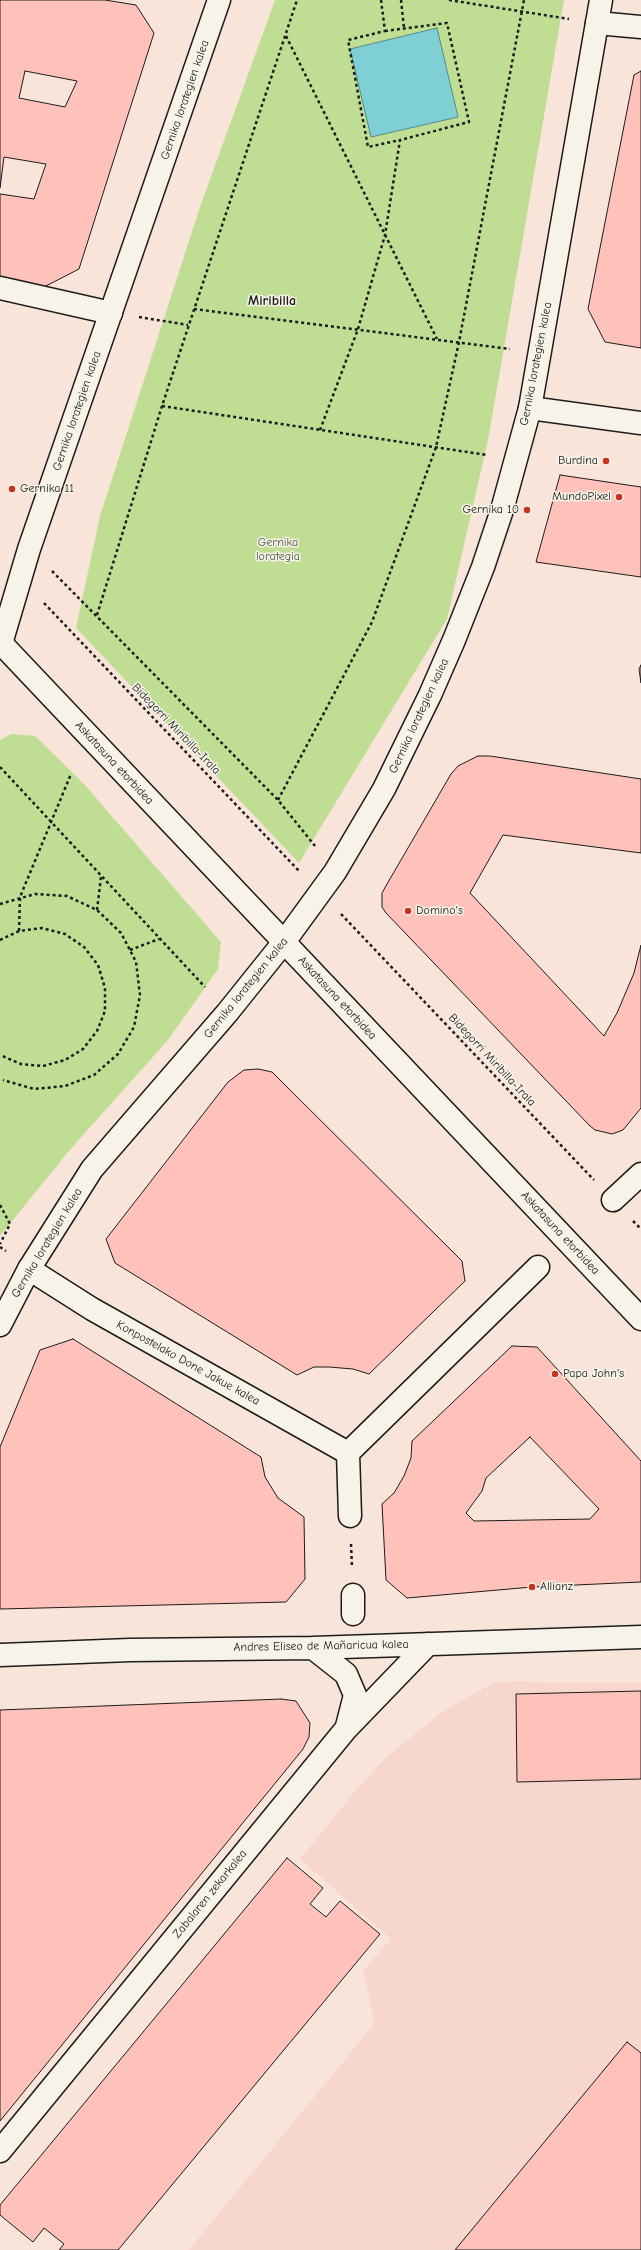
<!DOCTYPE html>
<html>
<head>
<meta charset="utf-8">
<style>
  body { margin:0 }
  canvas { display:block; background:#f9e4da }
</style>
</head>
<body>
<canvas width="641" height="2250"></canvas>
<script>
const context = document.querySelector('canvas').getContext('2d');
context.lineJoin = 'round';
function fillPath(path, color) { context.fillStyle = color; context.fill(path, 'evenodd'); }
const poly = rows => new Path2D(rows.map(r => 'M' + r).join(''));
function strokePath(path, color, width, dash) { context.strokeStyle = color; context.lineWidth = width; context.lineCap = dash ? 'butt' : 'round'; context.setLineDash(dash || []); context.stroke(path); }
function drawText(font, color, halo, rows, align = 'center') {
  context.font = font + ' "Comic Neue",sans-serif'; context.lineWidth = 3; context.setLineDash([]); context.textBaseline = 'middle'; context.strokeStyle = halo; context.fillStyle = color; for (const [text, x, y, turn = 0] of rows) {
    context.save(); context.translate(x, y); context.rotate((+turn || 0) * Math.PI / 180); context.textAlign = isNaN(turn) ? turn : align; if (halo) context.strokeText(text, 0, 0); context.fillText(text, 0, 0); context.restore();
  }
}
const built = poly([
  [522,1681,542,1683,641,1683,641,2250,189,2250,375,2023,363,1971,391,1939,300,1859,356,1790,387,1757,439,1714,493,1683]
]);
const green = poly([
  [275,0,564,0,488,440,447,619,299,863,76,628,100,516,200,207],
  [11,734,35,736,83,783,221,942,218,969,168,1040,68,1152,0,1236,0,740]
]);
const water = poly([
  [437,28,458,117,371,137,350,49,437,28]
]);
const building = poly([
  [0,0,105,0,136,5,154,33,79,269,44,287,0,277,0,194,34,199,46,164,4,157,0,188,0,0],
  [25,71,77,81,65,107,19,98,25,71],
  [641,71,641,348,605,342,588,309,634,75,641,71],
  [560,475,641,487,641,577,536,562,560,475],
  [641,665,641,683,639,669,641,665],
  [478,756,490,756,641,779,641,853,503,835,470,893,604,1036,617,1013,634,973,641,945,641,1108,623,1130,612,1134,595,1130,589,1125,386,913,382,907,382,893,387,884,451,774,458,766,478,756],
  [258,1069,272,1072,462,1261,465,1281,369,1374,353,1369,329,1367,314,1367,297,1375,115,1263,106,1239,228,1082,244,1070,258,1069],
  [73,1339,261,1457,265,1477,278,1498,304,1517,305,1579,286,1602,0,1609,0,1447,40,1350,73,1339],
  [512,1346,537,1347,641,1461,641,1582,532,1587,407,1598,386,1580,382,1504,394,1493,404,1476,411,1458,412,1441,512,1346],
  [530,1437,599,1509,590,1519,474,1521,466,1513,482,1491,486,1478,530,1437],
  [641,1691,641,1779,517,1782,516,1694,641,1691],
  [281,1699,296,1701,310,1723,309,1737,303,1749,0,2121,0,1710,281,1699],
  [287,1858,323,1888,310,1904,326,1917,340,1901,380,1934,118,2250,59,2250,64,2244,44,2228,33,2242,0,2215,0,2205,287,1858],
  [627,2042,641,2053,641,2250,455,2250,627,2042]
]);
const path = poly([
  [401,0,404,28],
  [449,0,569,19],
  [385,31,447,23,469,122,400,140],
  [286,36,437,339],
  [194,309,510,349],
  [139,317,188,325],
  [162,406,487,455],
  [320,430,358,329,385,235,400,140,368,147,348,40,385,31,381,0],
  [52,571,278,800,315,846],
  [44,603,300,872],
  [97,615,162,406,297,0],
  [0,767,205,987],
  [278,800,372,622,436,447,459,342,524,0],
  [0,904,35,894,67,896,97,910,121,933,130,950,136,962,140,995,134,1027,118,1054,94,1075,65,1086,34,1089,3,1080],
  [97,910,101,877],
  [341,914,594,1180],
  [19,931,20,897,71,774],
  [0,940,19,931,42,928,65,934,84,947,98,965,105,988,105,1011,97,1031,83,1049,65,1060,43,1066,21,1064,0,1055],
  [130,950,159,939],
  [0,1205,10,1224,0,1244],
  [633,1221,641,1229],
  [0,1247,6,1251],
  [351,1544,352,1567]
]);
const pedestrian = poly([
  [597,23,641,27],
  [0,288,111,313],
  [613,1200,641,1174],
  [29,1269,92,1309,348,1453],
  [350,1516,348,1453,538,1267],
  [353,1595,353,1614]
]);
const minor = poly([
  [530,408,641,423],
  [0,642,641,1319],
  [313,1648,346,1674,355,1695,347,1726],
  [0,1655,130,1650,313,1648,641,1637],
  [0,2151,346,1729,428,1644]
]);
const secondary = poly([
  [0,647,29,549,219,0],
  [0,1325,29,1269,92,1169,227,1013,284,942,335,872,384,789,430,695,454,640,483,567,502,510,530,408,601,0]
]);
const markers = [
  [606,461,4,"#c8321e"],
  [12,489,4,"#c8321e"],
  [619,497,4,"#c8321e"],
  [527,510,4,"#c8321e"],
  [408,911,4,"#c8321e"],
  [555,1374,4,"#c8321e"],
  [532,1587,4,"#c8321e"]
];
const streetNames = [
  ["Gernika lorategien kalea",185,100,-71],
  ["Gernika lorategien kalea",536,364,-79],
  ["Gernika lorategien kalea",77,411,-71],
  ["Gernika lorategien kalea",419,716,-65],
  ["Bidegorri Miribilla-Irala",176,729,46],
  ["Askatasuna etorbidea",114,763,47],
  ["Gernika lorategien kalea",246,988,-51],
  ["Askatasuna etorbidea",337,998,47],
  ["Bidegorri Miribilla-Irala",492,1060,47],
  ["Askatasuna etorbidea",560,1233,47],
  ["Gernika lorategien kalea",47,1243,-59],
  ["Konpostelako Done Jakue kalea",188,1363,29],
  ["Andres Eliseo de Mañaricua kalea",321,1646,-1],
  ["Zabalaren zekarkalea",210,1894,-51]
];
const poiNames = [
  ["Burdina",598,461,"right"],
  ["Gernika 11",20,489],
  ["MundoPixel",611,497,"right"],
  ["Gernika 10",519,510,"right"],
  ["Domino's",416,911],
  ["Papa John's",563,1374],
  ["Allianz",540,1587]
];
const parkNames = [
  ["Gernika",278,543],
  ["lorategia",278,557]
];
const quarterNames = [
  ["Miribilla",272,301]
];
fillPath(built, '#f6d6cd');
fillPath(green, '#c0dd94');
fillPath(water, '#7fd0d5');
strokePath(water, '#57888b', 1);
fillPath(building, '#fec2bb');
strokePath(building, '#1c1c1c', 1);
strokePath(pedestrian, '#1c1c1c', 25);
strokePath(minor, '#1c1c1c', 25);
strokePath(secondary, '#1c1c1c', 25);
strokePath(path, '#1c1c1c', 2.5, [3, 3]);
strokePath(pedestrian, '#f7f3e8', 22);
strokePath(minor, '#f7f3e8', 22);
strokePath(secondary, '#f7f3e8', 22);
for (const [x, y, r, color] of markers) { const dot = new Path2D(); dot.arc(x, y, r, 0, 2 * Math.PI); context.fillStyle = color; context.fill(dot); strokePath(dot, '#f7f3e8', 1.5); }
drawText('12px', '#1c1c1c', '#f7f3e8', streetNames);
drawText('12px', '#1c1c1c', '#f7f3e8', poiNames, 'left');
drawText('12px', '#4d5640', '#f7f3e8', parkNames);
drawText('bold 14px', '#1c1c1c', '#f7f3e8', quarterNames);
</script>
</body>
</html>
